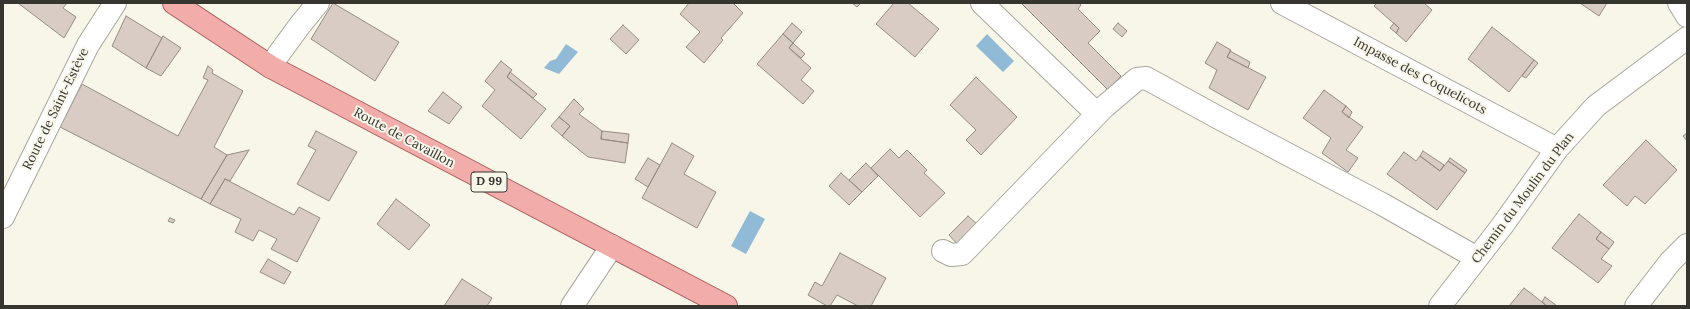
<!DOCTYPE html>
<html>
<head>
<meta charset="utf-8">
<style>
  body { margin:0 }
  #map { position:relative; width:1690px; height:309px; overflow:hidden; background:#f8f6e9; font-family:Lora,serif }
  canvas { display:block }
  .frame { position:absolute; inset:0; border:4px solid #363530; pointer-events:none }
</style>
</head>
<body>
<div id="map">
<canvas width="1690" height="309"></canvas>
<div class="frame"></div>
</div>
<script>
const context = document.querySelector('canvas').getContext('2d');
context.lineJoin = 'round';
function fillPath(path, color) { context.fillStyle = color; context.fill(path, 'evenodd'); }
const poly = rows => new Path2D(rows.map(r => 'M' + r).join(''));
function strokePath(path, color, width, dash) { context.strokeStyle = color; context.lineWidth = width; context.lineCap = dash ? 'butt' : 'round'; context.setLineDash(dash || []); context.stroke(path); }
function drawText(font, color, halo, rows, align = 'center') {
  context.font = font + ' Lora,serif'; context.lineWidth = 4; context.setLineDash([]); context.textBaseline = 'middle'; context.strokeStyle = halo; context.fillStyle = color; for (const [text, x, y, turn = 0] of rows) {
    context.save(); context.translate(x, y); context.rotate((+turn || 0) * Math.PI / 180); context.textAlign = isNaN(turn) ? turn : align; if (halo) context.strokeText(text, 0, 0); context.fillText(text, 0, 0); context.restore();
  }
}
const water = poly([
  [987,34,1014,61,1003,72,976,46],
  [566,44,578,52,559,74,544,68,550,61,556,59],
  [750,211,765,219,746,254,731,246]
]);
const building = poly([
  [18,3,67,3,63,8,76,17,64,38,18,3],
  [333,3,399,42,375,81,311,39,333,3],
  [689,3,733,3,743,13,721,38,723,40,704,63,686,47,700,32,680,14,689,3],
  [852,3,861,3,857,7,852,3],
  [894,3,908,3,939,29,915,57,876,24,894,3],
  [1021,3,1079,3,1081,5,1078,9,1100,31,1088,43,1121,76,1108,90,1021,3],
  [1377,3,1424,3,1432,10,1406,42,1396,33,1399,28,1374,6,1377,3],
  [1580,3,1607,3,1599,16,1580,3],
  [126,16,162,38,146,68,112,46,126,16],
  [792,23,802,32,793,43,783,34,792,23],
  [1118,23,1127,31,1122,37,1113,29,1118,23],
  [1394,23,1399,28,1396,33,1390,28,1394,23],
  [623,25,639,40,626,54,610,39,623,25],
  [1492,27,1534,60,1509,92,1468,59,1492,27],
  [783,34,793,43,789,48,811,68,801,80,814,91,803,104,757,64,783,34],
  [163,36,181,48,161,76,146,68,163,36],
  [1217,42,1231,50,1227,57,1266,77,1248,110,1209,88,1217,70,1205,63,1217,42],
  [793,43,805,54,801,58,789,48,793,43],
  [1230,51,1250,62,1248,68,1227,57,1230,51],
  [1534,60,1538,63,1526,78,1522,76,1534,60],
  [501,61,512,70,507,77,546,109,521,139,482,106,495,90,485,81,501,61],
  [208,66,213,70,212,73,243,91,214,147,227,155,201,199,60,127,82,84,178,136,208,80,203,78,208,66],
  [510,72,537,94,533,98,507,77,510,72],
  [976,77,1017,117,981,155,966,140,976,130,950,105,976,77],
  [1324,90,1346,106,1342,112,1363,127,1346,150,1358,158,1348,172,1322,153,1331,138,1303,118,1324,90],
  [443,92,462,107,449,124,428,111,443,92],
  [574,99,584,109,579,114,602,131,601,139,628,143,625,163,588,157,562,136,570,126,559,117,574,99],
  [1346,106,1352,112,1349,118,1342,112,1346,106],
  [559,117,570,126,562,136,551,126,559,117],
  [316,131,357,152,329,201,297,184,316,150,308,146,316,131],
  [602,131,629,134,628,143,601,139,602,131],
  [1687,133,1687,141,1683,136,1687,133],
  [1646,140,1677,170,1645,204,1635,196,1627,206,1603,185,1646,140],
  [672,143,694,156,684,174,716,192,697,228,642,198,672,143],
  [890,149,899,158,907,150,927,170,924,173,945,193,920,217,871,168,890,149],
  [249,150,230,181,225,179,210,204,201,199,227,155,249,150],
  [1423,151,1444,165,1440,171,1420,156,1423,151],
  [1404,152,1416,161,1420,156,1440,171,1448,161,1465,173,1437,210,1387,174,1404,152],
  [648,158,660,165,648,187,635,179,648,158],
  [1450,158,1467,170,1465,173,1448,161,1450,158],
  [866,163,878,176,862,192,849,180,866,163],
  [841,173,862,192,849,205,829,186,841,173],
  [225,179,294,215,299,207,320,218,297,262,271,249,277,239,259,230,253,241,235,232,241,219,210,204,225,179],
  [396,199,430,225,409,250,377,224,396,199],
  [1579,214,1601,232,1596,239,1609,249,1601,259,1612,266,1598,283,1552,248,1579,214],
  [968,216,978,225,958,245,949,235,968,216],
  [170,218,175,220,173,223,168,221,170,218],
  [1601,232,1614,242,1609,249,1596,239,1601,232],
  [840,253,886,278,871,306,858,306,837,295,830,306,827,306,808,295,815,282,822,286,840,253],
  [268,259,291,272,284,284,260,272,268,259],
  [462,279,492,298,487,306,444,306,462,279],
  [1524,288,1542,302,1547,306,1509,306,1524,288],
  [1545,297,1557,306,1547,306,1542,302,1545,297]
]);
const minor = poly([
  [982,3,1097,114],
  [1282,3,1557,149],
  [1679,3,1687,16],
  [271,67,278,55,300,25,318,3],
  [3,217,88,45,115,3],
  [943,251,951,255,962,254,1104,107,1137,79,1146,78,1217,117,1382,204,1477,258],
  [572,306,612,246],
  [1440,306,1502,226,1557,149,1596,106,1687,38],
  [1636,306,1670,262,1687,245]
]);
const major = poly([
  [174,3,271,67,726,306]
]);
const shields = [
  [489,182,36]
];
const shieldNames = [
  ["D 99",489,182]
];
const streetNames = [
  ["Impasse des Coquelicots",1420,76,28],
  ["Route de Saint-Estève",56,109,-64],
  ["Route de Cavaillon",404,138,28],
  ["Chemin du Moulin du Plan",1523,198,-53]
];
fillPath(water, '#90bad5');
fillPath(building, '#d8ccc5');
strokePath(building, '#968c84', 1);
strokePath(minor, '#a8a69b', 24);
strokePath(major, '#aa5f59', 24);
strokePath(minor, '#fff', 22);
strokePath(major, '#f2aca9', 22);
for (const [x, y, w] of shields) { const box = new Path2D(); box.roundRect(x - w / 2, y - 10, w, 20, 3); context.fillStyle = '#f8f6e9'; context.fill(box); strokePath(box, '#363530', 1); }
drawText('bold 12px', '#363530', null, shieldNames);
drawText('13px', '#363530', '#f8f6e9', streetNames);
</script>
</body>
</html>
